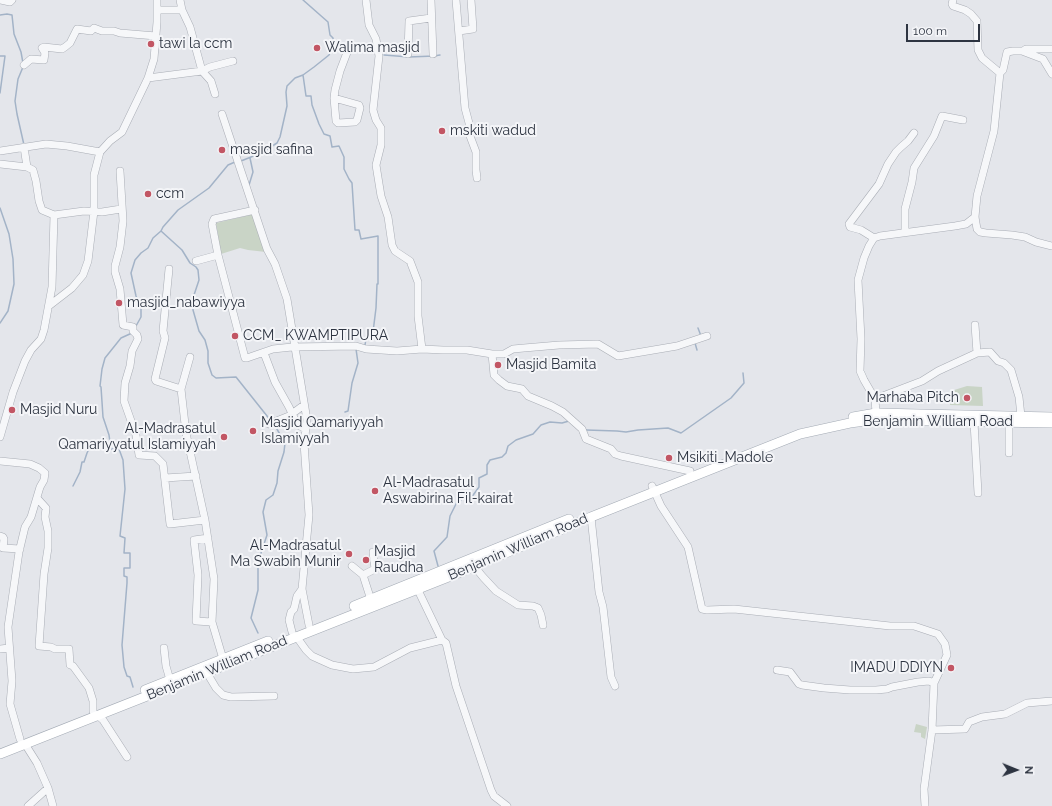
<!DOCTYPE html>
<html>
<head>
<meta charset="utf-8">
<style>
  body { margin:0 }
  #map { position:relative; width:1052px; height:806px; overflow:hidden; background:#e4e6eb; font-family:Raleway,sans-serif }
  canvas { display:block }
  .north { position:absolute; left:996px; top:750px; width:40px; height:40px; -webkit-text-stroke:3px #f4f5f8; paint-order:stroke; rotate:91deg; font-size:11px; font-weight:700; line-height:16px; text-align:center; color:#2d3441 }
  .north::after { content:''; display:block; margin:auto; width:14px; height:18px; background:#2d3441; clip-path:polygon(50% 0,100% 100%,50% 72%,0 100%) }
  .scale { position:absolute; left:906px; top:24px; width:74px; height:18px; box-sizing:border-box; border:2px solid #2d3441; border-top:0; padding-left:5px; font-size:12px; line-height:14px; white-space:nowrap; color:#2d3441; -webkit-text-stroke:3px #f4f5f8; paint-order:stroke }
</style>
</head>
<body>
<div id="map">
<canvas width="1052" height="806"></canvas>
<div class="north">N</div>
<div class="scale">100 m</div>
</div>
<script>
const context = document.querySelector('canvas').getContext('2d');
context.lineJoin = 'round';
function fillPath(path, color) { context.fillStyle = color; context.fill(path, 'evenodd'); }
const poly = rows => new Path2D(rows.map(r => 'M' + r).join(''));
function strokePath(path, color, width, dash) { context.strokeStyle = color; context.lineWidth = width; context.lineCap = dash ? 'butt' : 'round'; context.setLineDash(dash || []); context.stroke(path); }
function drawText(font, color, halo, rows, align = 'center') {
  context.font = font + ' Raleway,sans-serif'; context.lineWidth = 4; context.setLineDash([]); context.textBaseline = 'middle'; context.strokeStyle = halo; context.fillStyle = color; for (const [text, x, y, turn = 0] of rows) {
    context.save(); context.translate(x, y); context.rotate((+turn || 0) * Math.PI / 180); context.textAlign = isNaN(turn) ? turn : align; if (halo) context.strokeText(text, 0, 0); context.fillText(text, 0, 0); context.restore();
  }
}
const green = poly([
  [254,214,266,252,248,250,240,248,221,254,216,223],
  [967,386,982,387,983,406,950,405,951,391],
  [916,724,927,727,925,739,921,737,921,733,914,732]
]);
const stream = poly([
  [0,15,7,14,12,15,14,34,21,52,23,63],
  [384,55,409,57,434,56,440,55],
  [0,56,5,56,0,93],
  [23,67,18,79,15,101,17,114,24,145],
  [303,75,306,96,311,96,312,105,319,124,324,134,330,136,332,147,339,146,344,157,344,169,349,179,352,183,355,230,359,230,361,239,378,236,378,284,377,284,376,308,373,332,367,333,365,345],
  [241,161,261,153,277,143,280,137,287,106,286,92,287,86,295,78,303,75,314,67,329,55,333,46,333,38,330,35,328,22,303,0],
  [249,185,253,172,250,158],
  [0,208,9,234,13,259,14,284,8,311,0,323],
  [161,231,182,250,190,263,196,267,198,270,199,280,193,298,193,310,199,331,205,340,208,351,208,363,212,375,216,378,236,377,271,421],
  [136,326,141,317,141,308,136,296,131,273,135,260,141,253,148,248,153,238,161,231,163,227,178,210,209,188,228,165,235,162],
  [698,328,701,336],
  [132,333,121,338,105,358,102,369,100,386,101,387,103,417,109,435,111,449,119,449,123,460,125,489,120,536,125,538,124,553,130,553,130,568,124,568,124,576,127,577,127,583,122,645,124,667,127,676,130,677,133,687],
  [695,343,697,350],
  [345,412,348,411,352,383,358,363,356,349],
  [586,430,617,431,626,432,638,430,668,428,681,433,731,398,744,383,743,373],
  [73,486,80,472,82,462,84,462,87,453,91,445,110,444],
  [438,566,434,551,447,537,450,516,457,502,464,498,471,498,479,487,479,478,487,474,487,465,490,460,502,457,506,453,508,446,516,440,533,434,541,425,550,422,562,423,569,421],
  [258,633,251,618,258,590,258,562,267,535,263,512,266,500,273,495,277,483,278,471,284,452,285,443,274,424]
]);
const minor = poly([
  [0,0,10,2,12,0],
  [180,0,182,10,190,27,202,71,211,81,215,94],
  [366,0,369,25,376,39,379,56,373,110,376,120,381,128,381,145,376,165,381,196,388,217,392,245,395,251,410,261,418,282,418,316,422,349],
  [431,0,433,54],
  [456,0,465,108,469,123,470,136,476,152,476,170,477,178],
  [953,0,952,4,953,6,965,10,971,14,977,21,978,50,982,58,1000,73,994,131,977,196,975,217,977,229,980,232,986,233,1012,235,1025,237,1036,242,1052,246],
  [157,10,182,10],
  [459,31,473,29,471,0],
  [1023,51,1026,49,1052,49],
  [408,54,409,21,431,18],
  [24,65,31,59,44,60,45,53,42,48,44,47,62,49,65,47,70,43,77,29,91,31,94,28,102,31,114,31,120,33,156,36],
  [1000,73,1003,70,1007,52,1013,51,1022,51,1043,59,1052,74],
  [148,78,202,71,210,67,233,61],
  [334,98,359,105,360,108,357,120,355,122,338,123,336,121,334,98,335,90,340,71,348,50],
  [222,114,267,249,275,264,287,299,307,420,304,443,309,515,302,589,309,625],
  [0,151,46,144,67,146,100,152],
  [0,164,27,167],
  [120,171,123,221,120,247,115,266,115,272,120,289,123,325,133,327,133,331,137,335,138,339,132,351,130,366,125,383,124,401,136,435,139,455,155,456,163,464,170,524,205,520,214,579,212,622,223,659],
  [255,210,214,219,212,224,218,255,245,358,247,358,273,349,292,347,356,346,366,349,397,351,422,349,443,350,467,350,492,354,504,354,513,349,524,348,559,345,598,344,618,356,677,346,707,336],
  [54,215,84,211,102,212,121,209],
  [905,232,905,209,912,182,914,168,934,136,942,116,963,120],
  [874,238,861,230,850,227,849,224,879,184,888,164,896,152,901,147,908,141,914,133],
  [196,261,218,255],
  [169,269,163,331,165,338,155,379,156,381,181,389],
  [50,305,72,288,83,275,88,261,94,211,94,175,100,152,110,141,122,132,148,78,154,59,157,22,157,0],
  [975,325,977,353],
  [264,353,275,382,289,407,296,422,300,426,306,429],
  [492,354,494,375,499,380,507,386,522,389,528,396,552,406,563,412,582,429,586,439,611,449,615,454,621,456,690,471],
  [190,357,181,389,186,433,205,520],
  [875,399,922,381,938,371,977,353,990,352,998,361,1004,363,1011,370,1019,397,1021,416],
  [876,413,875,399,864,380,860,371,861,339,858,280,864,258,869,246,874,238,880,236,955,226,966,224,975,217],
  [974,422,978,493],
  [1009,422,1009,453],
  [269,424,289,416,304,405],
  [0,437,13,392,25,361,31,350,41,339,44,330,52,287,54,215,42,210,39,201,36,181,33,170,27,167,24,147],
  [0,461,30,464,39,468,45,473,44,480,40,487,31,517,25,527,19,552,8,627,12,681,10,704,20,739],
  [165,478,196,476],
  [652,486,661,506,688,547,702,609,707,610,734,609,890,626,914,626,938,634,945,644,947,655,934,683,932,730,924,789,925,806],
  [37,498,46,508,45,517,48,531,48,548,44,574,39,646,51,647,55,649,69,649,70,665,73,666,89,688,93,701,93,711],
  [591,517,599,592,603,607,611,677,615,686],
  [0,536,3,537,4,539,3,548,20,549],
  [208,538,194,540,198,575,196,621,212,622],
  [352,566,363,575,371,600],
  [474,566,483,577,496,591,518,605,533,606,538,608,541,615,543,625],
  [363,575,375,569,373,552],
  [416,586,442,640],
  [292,632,289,620,291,612,294,609,297,596,302,589],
  [296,636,306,650,312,656,332,665,353,669,374,667,410,648,442,640,446,643,456,686,491,790,494,796,507,806],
  [164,648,166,666,170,680],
  [0,649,9,648],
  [777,670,790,672,799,684,802,685,824,688,850,690,876,690,887,689,892,687,918,682,929,681,934,683],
  [207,673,216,688,223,695,231,697,274,696],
  [97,715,103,720,127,757],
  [932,730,965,729,969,722,982,717,1005,714,1027,703,1052,701],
  [25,744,37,763,48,788,53,806],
  [28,806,48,788]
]);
const major = poly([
  [853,417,876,413,1052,417],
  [354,606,569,519],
  [145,690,268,641],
  [0,754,461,572,591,517,800,434,850,423,873,420,1052,423]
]);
const markers = [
  [151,44,4,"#c25664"],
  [317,48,4,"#c25664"],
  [442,131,4,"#c25664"],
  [222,150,4,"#c25664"],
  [148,194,4,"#c25664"],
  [119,303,4,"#c25664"],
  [235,336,4,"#c25664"],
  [498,365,4,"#c25664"],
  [967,398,4,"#c25664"],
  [12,410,4,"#c25664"],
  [253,431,4,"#c25664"],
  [224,437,4,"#c25664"],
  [669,458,4,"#c25664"],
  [375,491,4,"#c25664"],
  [349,554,4,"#c25664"],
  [366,560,4,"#c25664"],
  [951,668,4,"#c25664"]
];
const poiNames = [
  ["tawi la ccm",159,44],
  ["Walima masjid",325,48],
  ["mskiti wadud",450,131],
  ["masjid safina",230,150],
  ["ccm",156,194],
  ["masjid_nabawiyya",127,303],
  ["CCM_ KWAMPTIPURA",243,336],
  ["Masjid Bamita",506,365],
  ["Marhaba Pitch",959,398,"right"],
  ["Masjid Nuru",20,410],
  ["Masjid Qamariyyah",261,423],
  ["Islamiyyah",261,439],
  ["Al-Madrasatul",216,429,"right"],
  ["Qamariyyatul Islamiyyah",216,445,"right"],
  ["Msikiti_Madole",677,458],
  ["Al-Madrasatul",383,483],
  ["Aswabirina Fil-kairat",383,499],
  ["Al-Madrasatul",341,546,"right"],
  ["Ma Swabih Munir",341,562,"right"],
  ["Masjid",374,552],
  ["Raudha",374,568],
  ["IMADU DDIYN",943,668,"right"]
];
const streetNames = [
  ["Benjamin William Road",938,422],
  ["Benjamin William Road",518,547,-23],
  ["Benjamin William Road",217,668,-22]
];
fillPath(green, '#c9d4c6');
strokePath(stream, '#a3b3c7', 1.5);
strokePath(minor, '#a9adb5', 8);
strokePath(major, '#a4abb5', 10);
strokePath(minor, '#f6f7f9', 7);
strokePath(major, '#fff', 9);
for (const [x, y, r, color] of markers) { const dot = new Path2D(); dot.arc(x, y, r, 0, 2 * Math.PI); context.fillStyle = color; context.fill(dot); strokePath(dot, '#f4f5f8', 1.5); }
drawText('14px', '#2d3441', '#f4f5f8', poiNames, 'left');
drawText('14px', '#2d3441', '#f4f5f8', streetNames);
</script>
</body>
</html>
